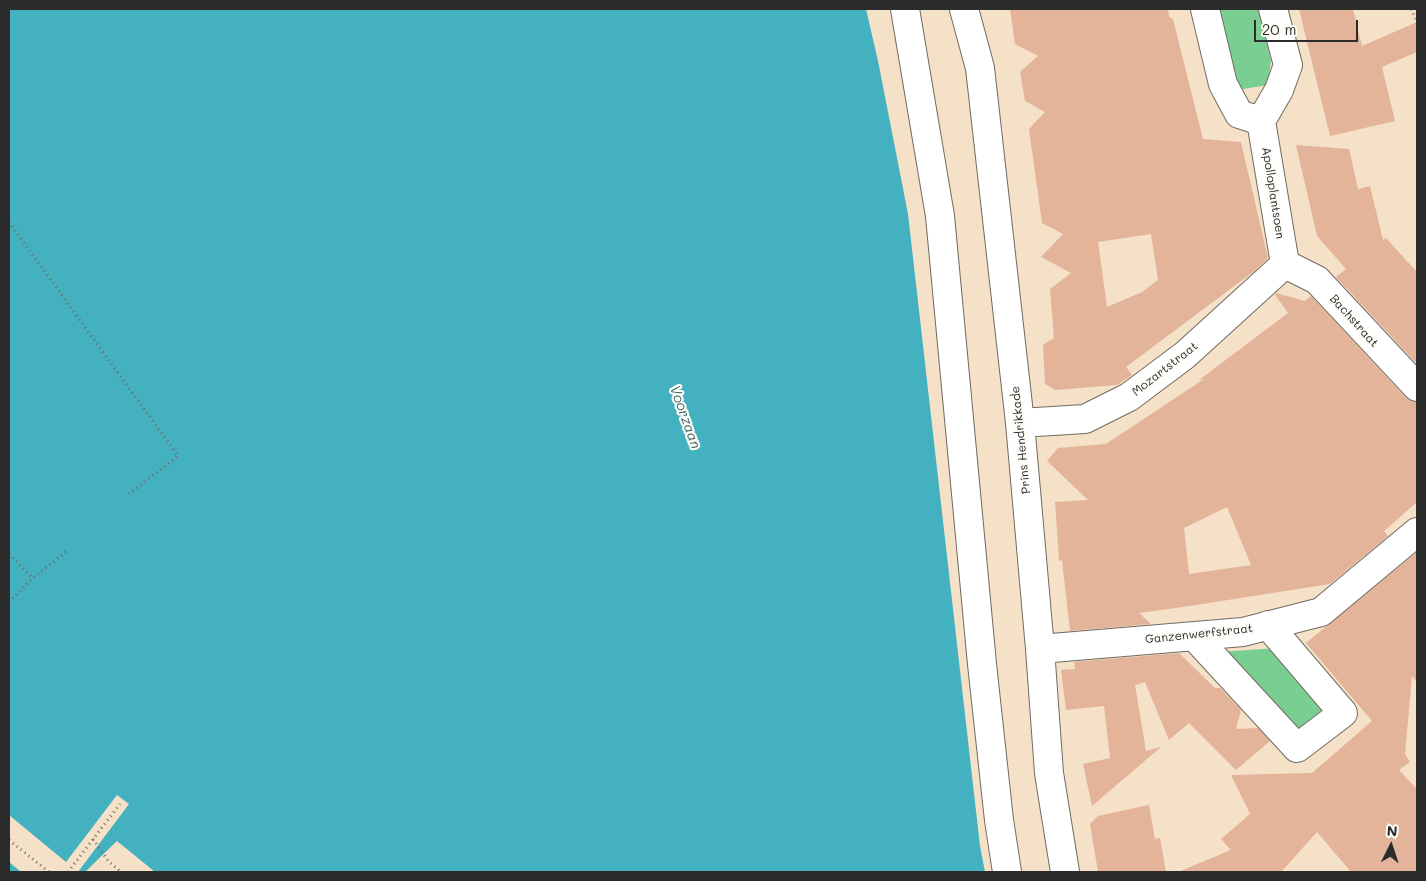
<!DOCTYPE html>
<html>
<head>
<meta charset="utf-8">
<style>
  body { margin:0 }
  #map { position:relative; width:1426px; height:881px; overflow:hidden; background:#f4e1c7; font-family:Mali,sans-serif }
  canvas { display:block }
  .frame { position:absolute; inset:0; border:10px solid #2b2b2b; pointer-events:none }
  .north { position:absolute; left:1366px; top:821px; width:50px; height:50px; -webkit-text-stroke:4px #fdfcf7; paint-order:stroke; rotate:4deg; font-size:14px; font-weight:700; line-height:20px; text-align:center; color:#2b2b2b }
  .north::after { content:''; display:block; margin:auto; width:18px; height:22px; background:#2b2b2b; clip-path:polygon(50% 0,100% 100%,50% 72%,0 100%) }
  .scale { position:absolute; left:1254px; top:20px; width:104px; height:22px; box-sizing:border-box; border:2px solid #2b2b2b; border-top:0; padding-left:6px; font-size:15px; line-height:18px; white-space:nowrap; color:#2b2b2b; -webkit-text-stroke:4px #fdfcf7; paint-order:stroke }
</style>
</head>
<body>
<div id="map">
<canvas width="1426" height="881"></canvas>
<div class="frame"></div>
<div class="north">N</div>
<div class="scale">20 m</div>
</div>
<script>
const context = document.querySelector('canvas').getContext('2d');
context.lineJoin = 'round';
function fillPath(path, color) { context.fillStyle = color; context.fill(path, 'evenodd'); }
const poly = rows => new Path2D(rows.map(r => 'M' + r).join(''));
function strokePath(path, color, width, dash) { context.strokeStyle = color; context.lineWidth = width; context.lineCap = dash ? 'butt' : 'round'; context.setLineDash(dash || []); context.stroke(path); }
function drawText(font, color, halo, rows, align = 'center') {
  context.font = font + ' Mali,sans-serif'; context.lineWidth = 4.5; context.setLineDash([]); context.textBaseline = 'middle'; context.strokeStyle = halo; context.fillStyle = color; for (const [text, x, y, turn = 0] of rows) {
    context.save(); context.translate(x, y); context.rotate((+turn || 0) * Math.PI / 180); context.textAlign = isNaN(turn) ? turn : align; if (halo) context.strokeText(text, 0, 0); context.fillText(text, 0, 0); context.restore();
  }
}
const green = poly([
  [1214,9,1258,9,1271,61,1268,85,1237,90],
  [1279,648,1334,708,1297,737,1217,652]
]);
const water = poly([
  [9,9,866,9,878,61,908,214,980,846,985,872,155,872,117,841,85,872,9,872]
]);
const pier = poly([
  [117,795,129,804,78,872,21,872,9,862,9,815,66,862]
]);
const building = poly([
  [1010,9,1168,9,1169,17,1173,19,1203,139,1241,142,1268,258,1253,272,1126,367,1132,375,1117,385,1055,390,1045,384,1043,345,1054,338,1050,289,1071,273,1041,257,1063,234,1042,223,1029,129,1045,112,1025,101,1020,72,1038,56,1015,44],
  [1151,234,1158,280,1142,292,1107,307,1098,242],
  [1299,9,1353,9,1362,46,1417,22,1417,52,1382,67,1395,121,1330,136],
  [1296,145,1349,149,1358,189,1370,186,1383,240,1386,238,1417,272,1417,364,1336,277,1346,269,1317,236],
  [1276,293,1305,301,1311,296,1406,398,1412,402,1417,402,1417,502,1384,531,1388,536,1330,584,1183,607,1139,613,1151,624,1070,631,1062,560,1059,561,1055,502,1088,500,1047,461,1058,448,1106,444,1204,379,1199,380,1288,313,1275,295],
  [1227,507,1251,565,1189,574,1184,528],
  [1417,552,1417,682,1412,676,1405,754,1410,762,1399,770,1417,789,1417,872,1351,872,1317,832,1281,872,1178,872,1231,850,1221,839,1250,814,1231,775,1312,773,1372,721,1306,643],
  [1179,653,1215,688,1220,688,1241,710,1236,729,1258,728,1270,741,1236,770,1189,723,1169,740,1145,682,1135,685,1146,751,1161,747,1092,806,1083,764,1110,758,1104,706,1066,710,1061,670,1075,669,1074,662],
  [1149,805,1155,839,1160,838,1166,872,1098,872,1090,824,1098,816]
]);
const path = poly([
  [1411,9,1417,22],
  [9,222,178,456,129,494],
  [9,554,33,578],
  [9,602,33,578,68,550],
  [93,839,109,862,121,872],
  [9,840,49,872],
  [68,872,120,804]
]);
const minor = poly([
  [905,9,940,216,982,664,999,820,1007,872],
  [964,9,980,68,1020,423,1040,649,1049,773,1065,872],
  [1205,9,1223,84,1239,114,1261,121],
  [1273,9,1288,65,1279,90,1261,121,1285,264],
  [1285,264,1317,280,1417,387],
  [1020,423,1085,419,1129,397,1185,355,1285,264],
  [1194,636,1297,748,1343,713,1268,625],
  [1040,649,1243,632,1321,612,1417,532]
]);
const streetNames = [
  ["Apolloplantsoen",1273,193,81],
  ["Bachstraat",1354,321,48],
  ["Mozartstraat",1165,369,-38],
  ["Prins Hendrikkade",1021,440,-96],
  ["Ganzenwerfstraat",1199,634,-6]
];
const waterNames = [
  ["Voorzaan",685,417,70]
];
fillPath(green, '#7bce91');
fillPath(water, '#43b1bf');
fillPath(pier, '#f4e1c7');
fillPath(building, '#e3b39a');
strokePath(minor, '#716b62', 30);
strokePath(path, '#716b62', 3, [1, 4]);
strokePath(minor, '#fff', 28);
drawText('12px', '#2b2b2b', '#fdfcf7', streetNames);
drawText('italic 14px', '#356166', '#fdfcf7', waterNames);
</script>
</body>
</html>
